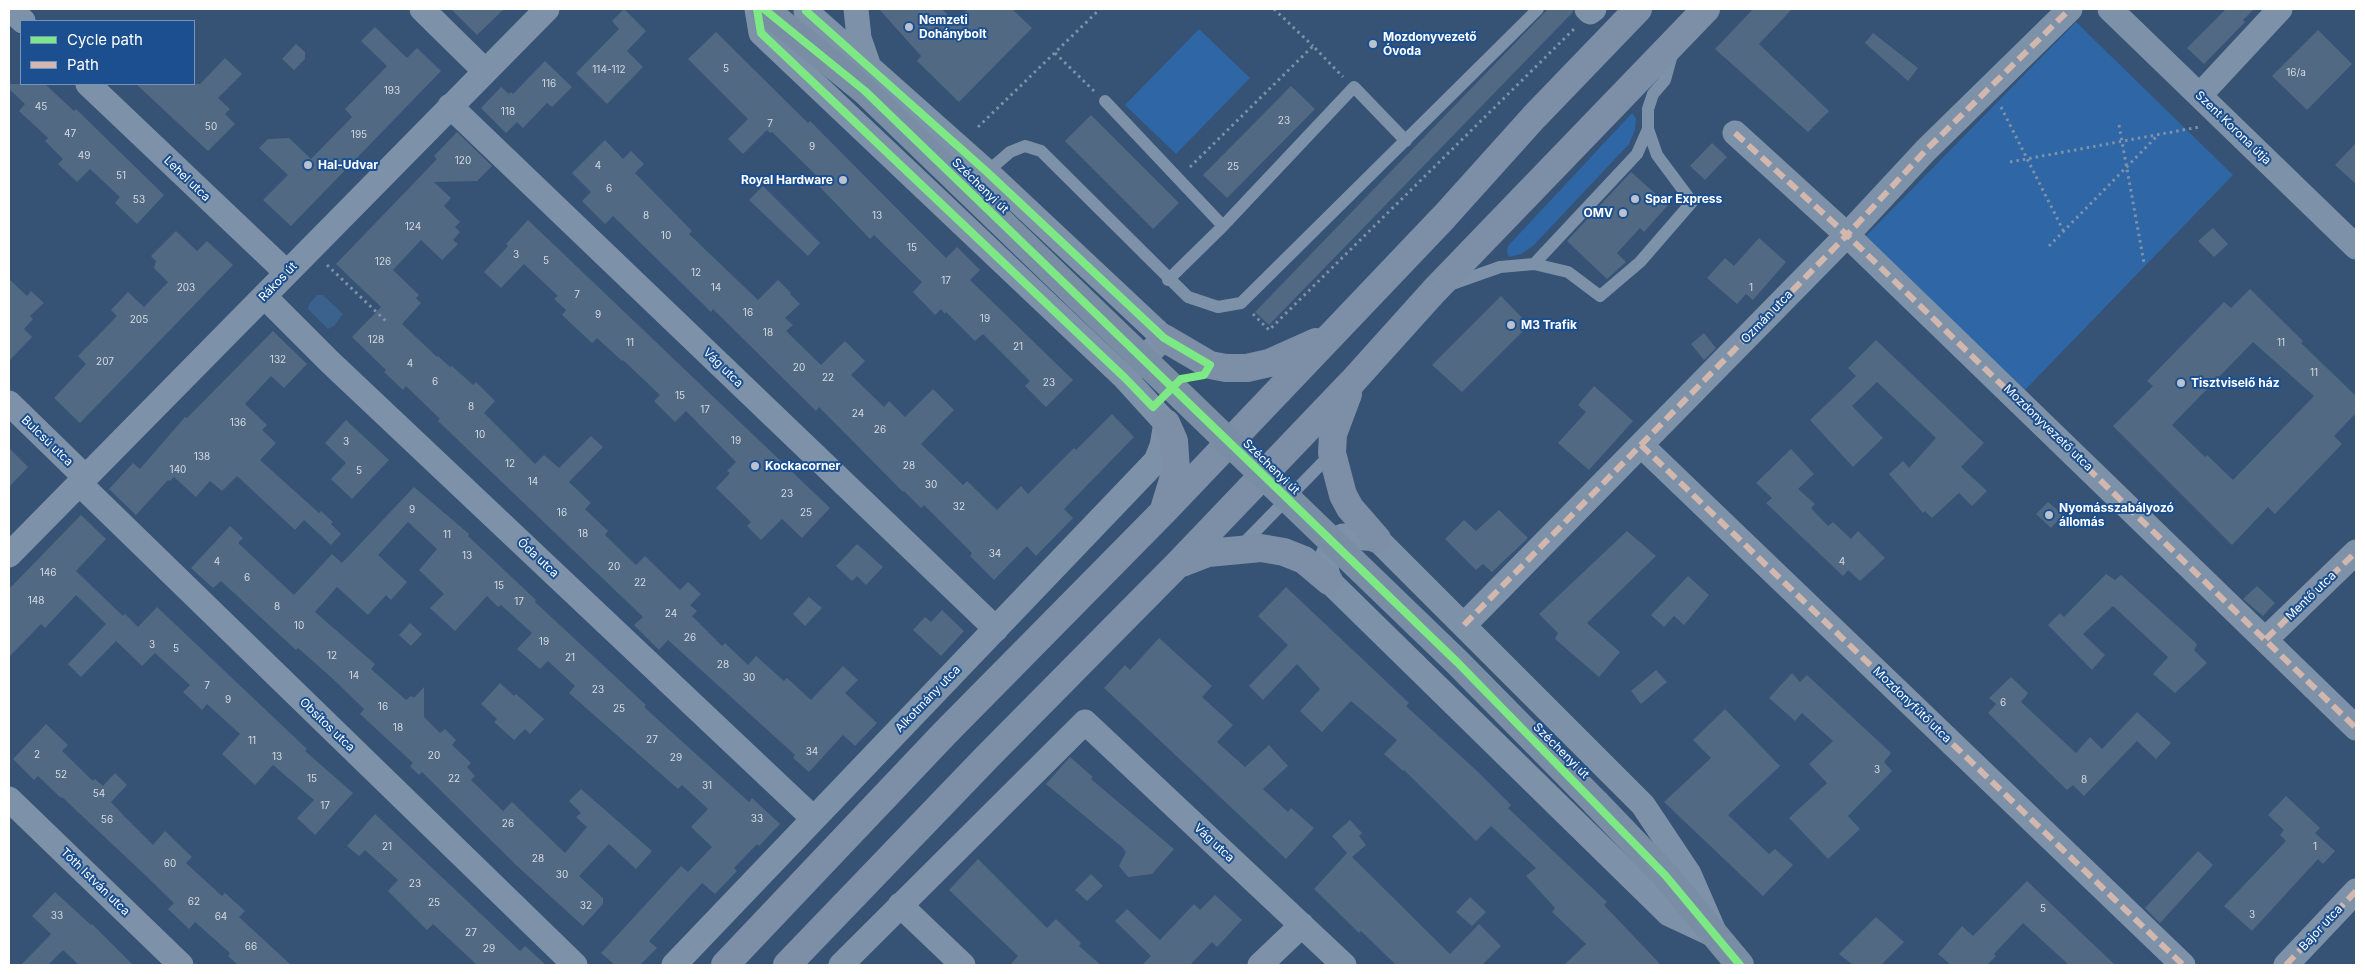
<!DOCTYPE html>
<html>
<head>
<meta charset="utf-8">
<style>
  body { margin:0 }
  #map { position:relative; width:2365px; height:974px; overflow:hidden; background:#365274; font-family:Inter,sans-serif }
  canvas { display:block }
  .frame { position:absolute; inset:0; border:10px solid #fff; pointer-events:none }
  .legend { position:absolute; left:20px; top:20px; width:175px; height:65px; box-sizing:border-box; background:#1b4f8f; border:1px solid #7695bc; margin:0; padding:6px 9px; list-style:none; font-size:15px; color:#fff }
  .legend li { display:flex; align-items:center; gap:10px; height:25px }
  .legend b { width:25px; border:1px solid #7695bc }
</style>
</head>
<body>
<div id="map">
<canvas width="2365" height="974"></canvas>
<div class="frame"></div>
<ul class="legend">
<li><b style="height:6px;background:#7ce984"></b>Cycle path</li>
<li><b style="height:6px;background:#d1b7ad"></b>Path</li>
</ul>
</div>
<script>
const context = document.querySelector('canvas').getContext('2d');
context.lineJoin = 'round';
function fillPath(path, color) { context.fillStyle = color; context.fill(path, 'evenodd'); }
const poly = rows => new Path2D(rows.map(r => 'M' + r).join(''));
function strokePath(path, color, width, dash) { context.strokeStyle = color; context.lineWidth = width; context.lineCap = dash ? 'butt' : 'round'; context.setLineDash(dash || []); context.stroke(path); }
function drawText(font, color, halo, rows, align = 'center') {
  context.font = font + ' Inter,sans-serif'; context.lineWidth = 4; context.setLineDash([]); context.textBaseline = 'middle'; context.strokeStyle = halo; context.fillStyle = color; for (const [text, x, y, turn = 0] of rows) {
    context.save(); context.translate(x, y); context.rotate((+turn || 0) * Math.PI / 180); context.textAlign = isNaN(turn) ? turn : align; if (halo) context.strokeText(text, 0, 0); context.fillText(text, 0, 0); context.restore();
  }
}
const green = poly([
  [2076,22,2233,175,2024,391,1865,237],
  [1199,29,1250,78,1176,154,1125,105],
  [1632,113,1636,118,1635,130,1629,144,1533,246,1521,254,1509,257,1507,252,1508,246]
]);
const water = poly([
  [317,295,323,295,343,314,334,326,328,329,308,309,309,304]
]);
const building = poly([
  [451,9,504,9,477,35],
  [624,9,646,31,627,51,643,67,607,104,576,73,619,29,612,21],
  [879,9,942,9,955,22,968,9,1012,9,1032,28,959,102,917,61,921,56],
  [1548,9,1573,9,1573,12,1269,325,1255,312],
  [1753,9,1792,9,1759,44,1829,111,1808,132,1715,49],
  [2226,9,2254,9,2243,20,2245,22,2204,64,2187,48],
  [375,27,407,58,417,48,441,71,291,226,263,200,288,175,259,148,268,139,289,138,311,159,352,117,345,109,387,66,361,41],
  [2318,30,2352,64,2307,110,2272,76],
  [716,32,808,123,810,121,946,258,957,247,980,270,970,280,1073,380,1046,407,1025,386,1030,381,983,334,975,341,946,312,945,314,941,309,935,315,913,292,922,282,874,235,870,239,818,185,822,181,772,132,770,133,767,130,743,154,728,139,748,119,688,59],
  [1873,33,1918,68,1908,81,1865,43],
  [296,44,305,52,305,59,294,70,282,59],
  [225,58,242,74,218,98,230,109,225,114,235,124,208,151,136,84,200,84],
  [545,61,572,87,552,107,547,103,523,128,517,122,506,133,481,108,501,87,509,94,511,92,513,94],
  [9,84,45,84,74,111,76,109,164,195,137,224,115,203,120,197,90,169,77,182,58,164,63,159,45,141,48,138,19,111,25,104,9,89],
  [1291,86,1315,109,1227,198,1203,175],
  [1091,115,1179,203,1153,229,1065,141],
  [457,132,492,166,477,181,434,182,451,198,444,206,460,222,455,227,460,232,453,240,458,244,442,260,421,240,393,270,419,295,416,298,421,303,402,324,437,357,438,356,450,367,452,366,473,385,476,382,495,401,484,413,535,464,544,455,559,468,591,436,603,447,569,482,591,503,585,509,608,531,605,535,636,565,645,556,680,590,688,582,701,594,690,605,697,611,692,616,722,646,725,643,748,665,756,656,784,681,787,678,811,700,843,666,858,680,845,693,877,723,855,746,843,735,809,772,793,758,795,755,668,640,659,650,634,625,643,617,438,421,440,419,406,386,403,390,384,372,386,370,352,337,381,307,336,264,437,159,434,156],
  [605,140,623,159,631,151,644,164,635,173,692,231,689,234,758,300,778,280,791,293,790,294,800,304,785,318,793,325,786,331,821,365,845,341,865,361,851,375,884,407,889,401,905,417,933,389,954,410,921,444,963,485,967,481,997,510,1021,486,1028,494,1074,448,1076,450,1112,414,1134,437,1064,509,1073,518,1036,556,1027,546,994,580,970,556,972,553,924,505,921,508,904,491,903,492,819,407,816,411,713,309,711,312,613,216,605,224,582,201,591,192,572,173],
  [1712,143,1727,157,1705,180,1690,166],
  [2356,143,2356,184,2335,165],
  [1631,172,1668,205,1644,232,1640,228,1617,253,1626,262,1607,279,1567,241],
  [763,186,820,243,808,256,749,200],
  [528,220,830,508,802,538,782,519,761,540,747,526,751,522,716,488,730,473,727,471,736,462,686,411,675,422,654,401,660,395,623,360,622,361,597,338,592,343,562,315,566,310,554,299,558,296,524,264,501,288,484,272,508,246,506,244],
  [2213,228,2228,244,2214,257,2198,241],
  [176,231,197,251,207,241,233,265,80,423,54,398,86,364,78,356,117,316,111,310,128,292,144,307,168,282,154,268,156,261,151,256],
  [1759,238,1786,262,1753,300,1746,294,1737,304,1707,278,1725,258,1734,266],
  [9,279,27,296,31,291,44,303,30,316,33,319,24,329,32,337,9,361],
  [2250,289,2303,341,2301,343,2356,396,2356,413,2334,436,2342,444,2275,514,2268,507,2232,545,2113,426,2153,386,2147,381,2224,302,2231,308],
  [2253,342,2314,396,2233,480,2207,455,2205,457,2172,425],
  [1501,296,1529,325,1462,392,1432,365],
  [273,331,307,364,284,388,271,376,245,404,267,425,262,430,276,443,260,460,319,513,321,511,333,522,331,524,341,534,331,545,304,520,295,530,237,476,222,491,210,481,196,497,174,477,170,481,168,480,136,515,109,489,133,463,140,469,185,417,187,418],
  [1704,333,1716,348,1704,360,1691,344],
  [1876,340,1984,443,1961,467,1987,491,1972,506,1959,493,1932,518,1925,511,1923,513,1889,474,1903,461,1909,468,1936,438,1877,382,1852,406,1883,438,1853,467,1810,420,1856,376,1848,368],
  [1594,386,1633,421,1589,470,1558,443,1586,412,1578,405],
  [346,420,389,460,352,499,331,479,346,463,325,443],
  [9,448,28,467,9,487],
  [1791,449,1814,474,1798,489,1815,504,1811,508,1828,526,1833,522,1851,539,1858,531,1885,558,1860,581,1848,570,1843,576,1766,503,1772,498,1756,483],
  [414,487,469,534,468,536,536,600,535,602,646,705,644,707,676,736,749,802,752,798,780,824,759,846,757,844,734,868,737,871,715,894,702,883,649,941,657,948,640,965,615,965,601,953,681,866,688,872,712,847,691,827,708,809,682,785,678,789,569,693,575,686,548,661,540,669,517,649,532,633,501,605,498,607,487,596,455,631,430,608,444,594,419,570,437,549,408,522,378,555,407,582,391,600,386,595,368,615,337,587,315,612,375,664,371,669,406,700,411,696,414,698,424,687,424,717,440,733,445,729,456,740,452,745,471,763,467,767,475,776,471,780,503,811,512,802,565,853,587,827,576,817,581,813,569,801,581,789,652,851,636,869,609,844,579,876,603,898,603,904,583,926,516,865,422,772,419,775,410,766,413,763,360,714,364,709,333,679,298,648,296,650,221,581,213,588,191,568,230,526,243,538,238,543,294,595,332,554,342,563],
  [2048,502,2063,515,2051,528,2036,514],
  [1499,510,1528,538,1492,572,1483,564,1476,570,1445,539,1464,520,1476,531],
  [81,515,106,539,76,571,123,616,125,614,138,627,157,607,307,749,305,751,353,793,315,835,297,818,314,800,273,765,255,785,222,754,240,734,207,704,202,710,183,692,190,685,155,653,142,666,116,641,81,677,68,664,106,624,76,595,45,628,41,624,9,657,9,589],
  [1627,531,1656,556,1587,623,1620,652,1599,677,1555,639,1558,633,1539,614],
  [857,544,883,567,866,585,857,576,852,581,836,566],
  [2106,574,2115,580,2121,575,2197,644,2194,650,2207,663,2175,693,2153,674,2168,657,2113,606,2083,634,2105,655,2092,670,2048,625,2060,613,2064,617],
  [1688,576,1709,595,1684,625,1674,616,1664,627,1651,615],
  [2257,586,2275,603,2263,616,2243,599],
  [1286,587,1409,703,1406,706,1477,771,1511,805,1508,808,1607,902,1604,905,1661,965,1564,965,1586,944,1552,912,1555,908,1526,876,1536,868,1491,826,1476,841,1404,770,1403,771,1384,754,1397,740,1351,701,1322,732,1300,711,1320,689,1297,664,1263,700,1249,686,1288,645,1258,616],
  [809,597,822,608,805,626,793,614],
  [942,610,964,631,941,656,913,630,925,617,931,622],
  [410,623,422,634,411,646,399,635],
  [1159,638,1212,686,1202,697,1233,725,1217,742,1245,767,1269,745,1288,766,1263,789,1288,812,1291,808,1314,828,1286,859,1104,688,1125,665,1130,670],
  [1656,670,1667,682,1641,704,1631,691],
  [1792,673,1800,682,1807,675,1891,753,1884,762,1892,771,1848,816,1860,829,1828,859,1789,818,1827,783,1809,764,1833,741,1802,713,1795,721,1769,698],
  [2011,677,2028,693,2021,702,2076,753,2090,737,2102,749,2137,712,2171,743,2156,759,2137,741,2084,796,2073,785,2067,790,1988,713,1996,704,1989,698],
  [500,683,514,696,516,694,544,719,530,734,525,729,514,740,494,722,497,719,481,704],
  [1725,709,1780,766,1728,815,1769,854,1775,849,1793,865,1763,896,1664,802,1711,758,1693,740],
  [46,724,68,745,62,751,93,781,95,779,103,786,115,773,127,785,111,802,124,816,153,845,165,831,192,857,186,863,222,896,225,893,245,911,239,917,291,965,238,965,228,956,230,953,195,922,189,929,168,909,174,903,144,874,62,797,61,798,38,776,34,780,13,759],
  [1070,757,1093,777,1091,779,1174,849,1152,874,1128,877,1119,866,1126,852,1122,847,1046,784],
  [2286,796,2320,828,2315,833,2335,851,2323,864,2318,859,2252,931,2224,906,2286,841,2280,835,2284,830,2268,815],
  [375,814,520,951,525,946,546,965,477,965,433,924,427,930,388,891,398,880,365,850,359,856,347,846],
  [1350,820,1362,833,1359,836,1366,845,1352,857,1450,954,1479,924,1501,946,1482,965,1396,965,1361,931,1359,933,1314,889,1347,853,1332,836],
  [2198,851,2213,865,2160,923,2145,908],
  [978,859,1047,928,1056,919,1081,943,1079,946,1101,965,1010,965,1018,956,949,890],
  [1091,874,1103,886,1087,901,1075,890],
  [2027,881,2115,965,2069,965,2023,923,1994,954,1996,956,1987,965,1951,965,1938,954,1962,926,1973,936],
  [55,892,91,925,92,924,133,965,79,965,63,950,48,965,21,965,51,934,32,916],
  [1215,895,1242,920,1217,947,1212,942,1190,965,1142,965,1151,956,1115,921,1127,909,1160,940,1194,904,1200,910],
  [1470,897,1486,912,1472,926,1456,912],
  [1876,917,1904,942,1881,965,1853,965,1839,954]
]);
const path = poly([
  [1274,9,1313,46],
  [1055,53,1094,91],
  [2001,107,2064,232],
  [2119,125,2144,263],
  [978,127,1100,9],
  [2010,162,2199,127],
  [1190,167,1313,46,1343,77],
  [2049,246,2159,134],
  [327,265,388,323],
  [1253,314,1269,330,1574,29]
]);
const lane = poly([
  [1105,101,1223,226],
  [987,172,1010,152,1025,146,1041,151,1188,297,1218,307,1241,303,1538,9],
  [1534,264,1637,154,1648,129,1648,109,1653,94,1665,80,1673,51],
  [1168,280,1223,226,1354,87,1406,141],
  [1452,284,1500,267,1534,264,1568,272,1600,296,1640,262,1692,202,1657,155,1648,129],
  [1240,547,1332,453]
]);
const street = poly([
  [10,9,23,21],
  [422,9,485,71],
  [856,9,859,38,868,64],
  [1587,9,1590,12,1594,9],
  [2110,9,2356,247],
  [806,11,987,172,1164,338,1128,374],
  [88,84,287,273],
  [2200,95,2280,9],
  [450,106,996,629],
  [1735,133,1847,235,2356,728],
  [264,296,330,362,813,818],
  [9,403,86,478],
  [1641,445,2183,965],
  [80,484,575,965],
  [1343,536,1377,539,1643,805,1689,874,1716,936,1669,914,1329,581,1326,567,1327,557,1335,540,1343,536],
  [9,555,547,9],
  [1464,625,1847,235,1926,150,2070,9],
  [2266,639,2356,552],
  [9,799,181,965],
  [900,905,963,965],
  [674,965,1156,461,1162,446,1166,423,1125,378,761,33,757,9],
  [841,965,1085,722,1344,965],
  [1260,965,1302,925],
  [2286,965,2356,891]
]);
const secondary = poly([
  [764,9,865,91],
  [1596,803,1665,875,1740,965]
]);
const primary = poly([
  [1164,338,1210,365,1226,368,1247,368,1269,363,1316,342],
  [1348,394,1333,434,1332,453,1343,495,1350,508,1377,539],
  [1165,506,1176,470,1174,441,1166,423],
  [1182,563,1208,553,1261,548,1284,552,1304,560,1329,581],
  [725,965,944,734,1164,511,1444,217,1534,117,1638,9],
  [787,965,987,757,1178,564,1353,381,1434,291,1706,9]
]);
const secondaryBridge = poly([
  [865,91,1457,662,1596,803]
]);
const quiet = poly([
  [1735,133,1847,235,2356,728],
  [1641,445,2183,965],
  [1464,625,1847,235,1926,150,2070,9],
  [2266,639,2356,552],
  [2286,965,2356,891]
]);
const cycleway = poly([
  [757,9,761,33,1125,378,1153,407,1181,379,1204,375,1210,365,1164,338,987,172,806,11],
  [764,9,865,91,1457,662,1665,875,1740,965]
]);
const markers = [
  [909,27,5,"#b9c2ce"],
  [1373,44,5,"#b9c2ce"],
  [308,165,5,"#b9c2ce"],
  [843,180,5,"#b9c2ce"],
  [1635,199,5,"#b9c2ce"],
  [1623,213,5,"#b9c2ce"],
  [1511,325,5,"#b9c2ce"],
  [2181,383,5,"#b9c2ce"],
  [755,466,5,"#b9c2ce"],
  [2049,515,5,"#b9c2ce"]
];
const numberNames = [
  ["5",726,69],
  ["114-112",609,70],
  ["16/a",2296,73],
  ["116",549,84],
  ["193",392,91],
  ["45",41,107],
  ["118",508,112],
  ["23",1284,121],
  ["7",770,124],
  ["50",211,127],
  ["47",70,134],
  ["195",359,135],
  ["9",812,147],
  ["49",84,156],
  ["120",463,161],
  ["4",598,166],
  ["25",1233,167],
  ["51",121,176],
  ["6",609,189],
  ["53",139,200],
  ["8",646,216],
  ["13",877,216],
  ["124",413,227],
  ["10",666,236],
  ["15",912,248],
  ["3",516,255],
  ["5",546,261],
  ["126",383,262],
  ["12",696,273],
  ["17",946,281],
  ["203",186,288],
  ["14",716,288],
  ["1",1751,288],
  ["7",577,295],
  ["16",748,313],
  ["9",598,315],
  ["19",985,319],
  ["205",139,320],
  ["18",768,333],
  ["128",376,340],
  ["11",630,343],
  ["11",2281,343],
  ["21",1018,347],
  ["132",278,360],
  ["207",105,362],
  ["4",410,364],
  ["20",799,368],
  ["11",2314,373],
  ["22",828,378],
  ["6",435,382],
  ["23",1049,383],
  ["15",680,396],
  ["8",471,407],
  ["17",705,410],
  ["24",858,414],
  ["136",238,423],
  ["26",880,430],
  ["10",480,435],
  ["19",736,441],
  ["3",346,442],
  ["138",202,457],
  ["12",510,464],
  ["28",909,466],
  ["140",178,470],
  ["5",359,471],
  ["14",533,482],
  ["30",931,485],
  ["23",787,494],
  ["32",959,507],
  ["9",412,510],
  ["16",562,513],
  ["25",806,513],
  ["18",583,534],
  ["11",447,535],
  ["34",995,554],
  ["13",467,556],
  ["4",217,562],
  ["4",1842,562],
  ["20",614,567],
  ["146",48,573],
  ["6",247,578],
  ["22",640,583],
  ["15",499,586],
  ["148",36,601],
  ["17",519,602],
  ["8",277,607],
  ["24",671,614],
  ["10",299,626],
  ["26",690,638],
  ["19",544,642],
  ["3",152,645],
  ["5",176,649],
  ["12",332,656],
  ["21",570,658],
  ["28",723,665],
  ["14",354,676],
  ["30",749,678],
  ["7",207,686],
  ["23",598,690],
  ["9",228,700],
  ["6",2003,703],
  ["16",383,707],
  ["25",619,709],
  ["18",398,728],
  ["27",652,740],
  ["11",252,741],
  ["34",812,752],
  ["2",37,755],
  ["20",434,756],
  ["13",277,757],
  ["29",676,758],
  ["3",1877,770],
  ["52",61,775],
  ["15",312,779],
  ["22",454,779],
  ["8",2084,780],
  ["31",707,786],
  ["54",99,794],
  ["17",325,806],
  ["33",757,819],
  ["56",107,820],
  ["26",508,824],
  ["21",387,847],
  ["1",2315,847],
  ["28",538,859],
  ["60",170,864],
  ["30",562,875],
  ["23",415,884],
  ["62",194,902],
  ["25",434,903],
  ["32",586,906],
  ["5",2043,909],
  ["3",2252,915],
  ["33",57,916],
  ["64",221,917],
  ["27",471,933],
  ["66",251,947],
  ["29",489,949]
];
const poiNames = [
  ["Nemzeti",919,20],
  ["Dohánybolt",919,34],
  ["Mozdonyvezető",1383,37],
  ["Óvoda",1383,51],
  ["Hal-Udvar",318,165],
  ["Royal Hardware",833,180,"right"],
  ["Spar Express",1645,199],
  ["OMV",1613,213,"right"],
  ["M3 Trafik",1521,325],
  ["Tisztviselő ház",2191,383],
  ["Kockacorner",765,466],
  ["Nyomásszabályozó",2059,508],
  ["állomás",2059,522]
];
const streetNames = [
  ["Szent Korona útja",2233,128,44],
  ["Lehel utca",187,179,44],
  ["Széchenyi út",980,186,44],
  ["Rákos út",278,282,-46],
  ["Ozmán utca",1767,317,-46],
  ["Vág utca",723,368,44],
  ["Mozdonyvezető utca",2048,428,44],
  ["Bulcsú utca",47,441,44],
  ["Széchenyi út",1271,467,44],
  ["Óda utca",538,558,43],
  ["Mentő utca",2311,596,-44],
  ["Alkotmány utca",928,699,-46],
  ["Mozdonyfűtő utca",1912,705,44],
  ["Obsitos utca",327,725,44],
  ["Széchenyi út",1561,751,45],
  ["Vág utca",1214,843,43],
  ["Tóth István utca",95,882,44],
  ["Bajor utca",2321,928,-47]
];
fillPath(green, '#2f66a5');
fillPath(water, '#3b618d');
fillPath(building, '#526984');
strokePath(path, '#7d92a8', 3, [2.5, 4]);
strokePath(lane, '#7d92a8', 12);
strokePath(street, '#7d92a8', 25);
strokePath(secondary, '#798da4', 28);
strokePath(primary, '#7d8ea7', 28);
strokePath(secondaryBridge, '#798da4', 28);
strokePath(quiet, '#d1b7ad', 6, [12, 6]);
strokePath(cycleway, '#7ce984', 8);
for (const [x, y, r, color] of markers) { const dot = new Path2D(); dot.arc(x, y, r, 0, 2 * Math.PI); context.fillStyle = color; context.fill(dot); strokePath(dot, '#1b4f8f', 2); }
drawText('10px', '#d4dae0', null, numberNames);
drawText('bold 12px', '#fff', '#1b4f8f', poiNames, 'left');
drawText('12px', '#fff', '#1b4f8f', streetNames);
</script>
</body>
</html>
